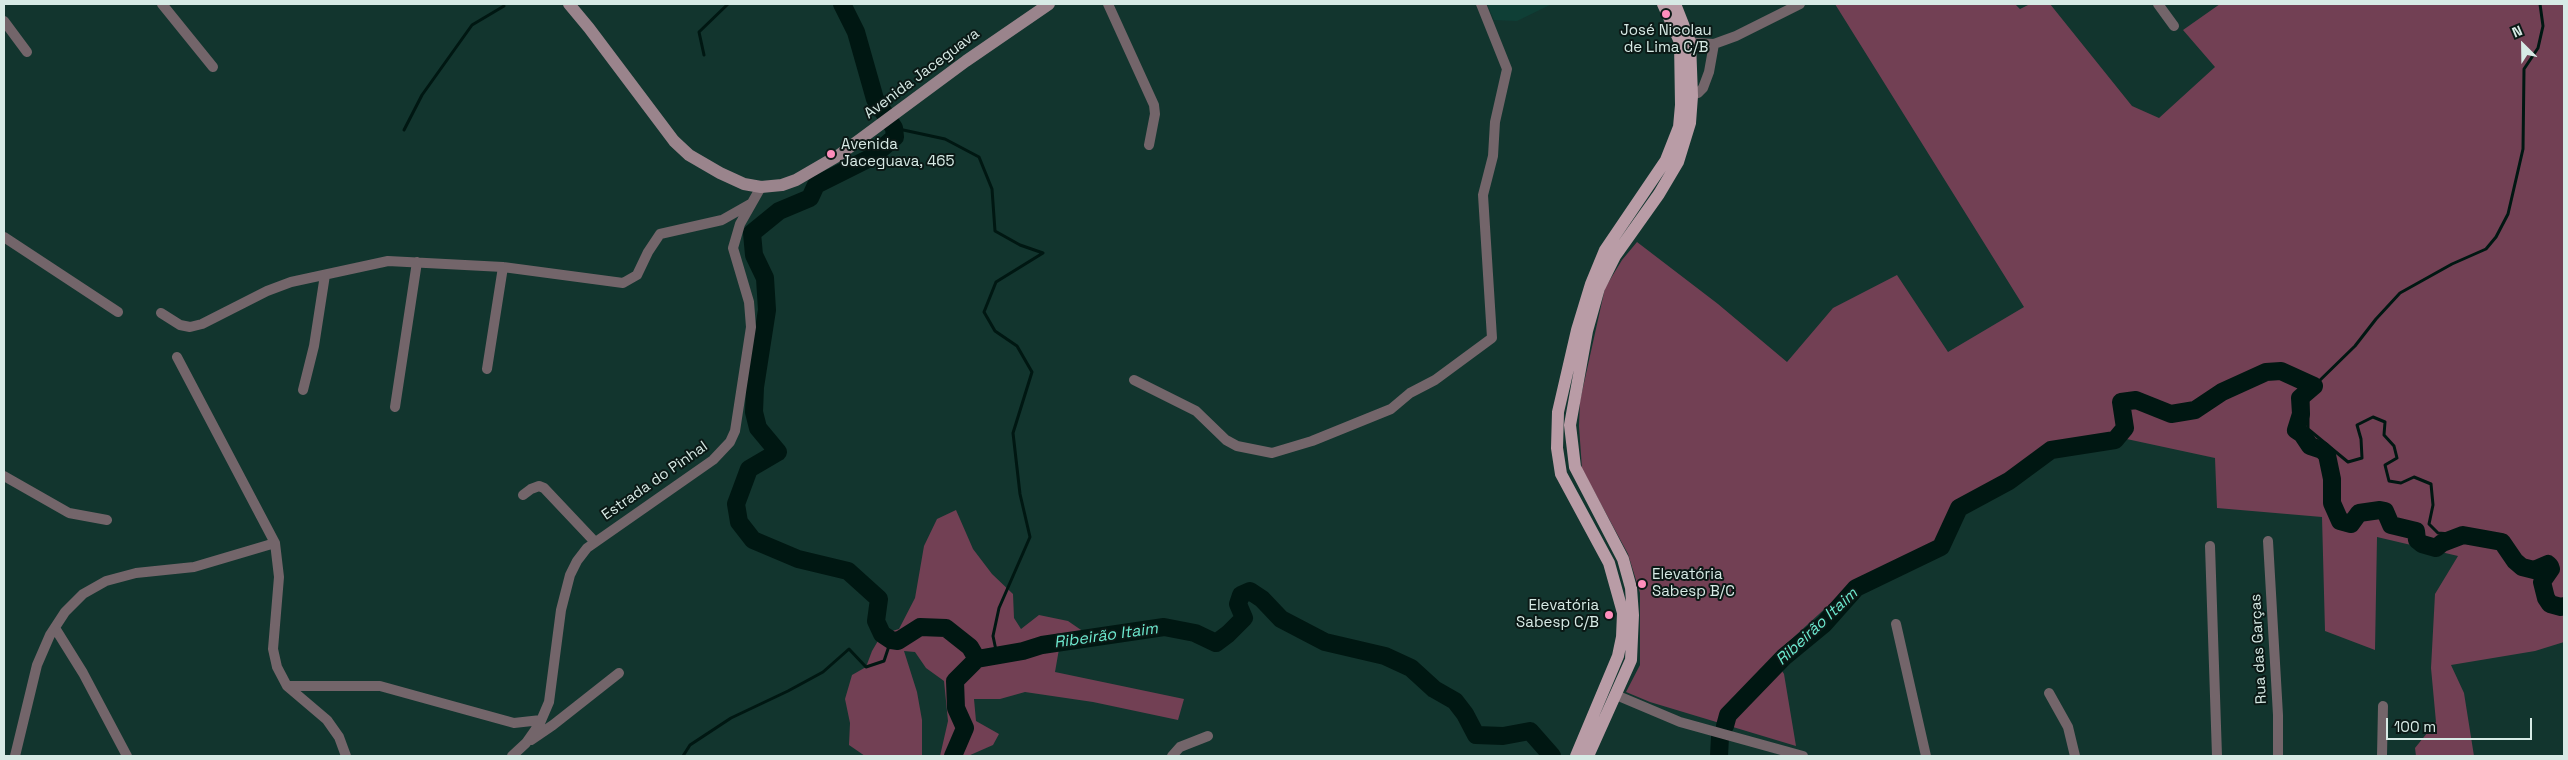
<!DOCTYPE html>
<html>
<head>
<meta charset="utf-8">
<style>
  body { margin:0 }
  #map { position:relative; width:2568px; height:760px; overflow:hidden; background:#12352e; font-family:"Space Grotesk",sans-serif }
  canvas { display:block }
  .frame { position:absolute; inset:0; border:5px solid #d7eae5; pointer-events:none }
  .north { position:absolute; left:2498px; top:20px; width:50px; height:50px; -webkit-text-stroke:4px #0b1916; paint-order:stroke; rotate:337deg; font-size:14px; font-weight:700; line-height:20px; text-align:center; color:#d7eae5 }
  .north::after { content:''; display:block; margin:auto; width:18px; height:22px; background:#d7eae5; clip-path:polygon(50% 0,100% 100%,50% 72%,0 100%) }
  .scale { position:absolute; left:2386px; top:718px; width:146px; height:22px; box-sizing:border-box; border:2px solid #d7eae5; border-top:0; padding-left:6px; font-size:15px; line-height:18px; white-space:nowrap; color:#d7eae5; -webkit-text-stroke:4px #0b1916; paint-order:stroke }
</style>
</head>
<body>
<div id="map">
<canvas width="2568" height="760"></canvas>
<div class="frame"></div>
<div class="north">N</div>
<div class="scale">100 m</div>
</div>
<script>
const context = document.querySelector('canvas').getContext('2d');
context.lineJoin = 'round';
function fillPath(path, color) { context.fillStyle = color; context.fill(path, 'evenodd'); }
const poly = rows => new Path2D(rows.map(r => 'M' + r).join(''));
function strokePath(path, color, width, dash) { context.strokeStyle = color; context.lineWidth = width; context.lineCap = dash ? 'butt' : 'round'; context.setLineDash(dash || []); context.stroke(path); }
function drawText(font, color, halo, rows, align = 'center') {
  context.font = font + ' "Space Grotesk",sans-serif'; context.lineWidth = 4; context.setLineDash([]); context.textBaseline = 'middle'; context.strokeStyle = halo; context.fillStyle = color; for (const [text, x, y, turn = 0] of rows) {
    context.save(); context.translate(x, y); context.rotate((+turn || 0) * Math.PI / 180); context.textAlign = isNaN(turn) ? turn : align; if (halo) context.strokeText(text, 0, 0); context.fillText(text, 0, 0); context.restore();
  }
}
const built = poly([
  [1487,4,1552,4,1517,21,1494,20]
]);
const green = poly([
  [1835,4,2015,4,2020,9,2030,4,2050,4,2132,106,2159,118,2215,67,2183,30,2220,4,2564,4,2564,642,2535,651,2451,665,2464,693,2474,756,2416,756,2415,748,2436,722,2431,668,2435,594,2458,556,2377,537,2375,650,2325,631,2322,517,2217,508,2215,458,2108,435,2047,445,2007,474,1954,501,1936,541,1852,584,1773,656,1784,674,1796,746,1650,702,1626,692,1640,665,1640,593,1628,554,1582,469,1579,426,1580,401,1605,288,1622,260,1637,242,1718,304,1787,362,1833,308,1897,275,1948,352,2024,307],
  [956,510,973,549,992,574,1013,594,1014,618,1021,629,1039,615,1068,621,1084,632,1059,649,1055,672,1184,699,1178,720,1093,702,1025,692,1000,699,974,699,976,721,999,734,993,745,968,756,940,756,948,721,944,681,926,668,915,652,904,651,917,692,922,720,922,756,865,756,849,745,850,723,845,699,852,675,866,667,872,651,882,634,899,629,915,598,924,546,937,519]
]);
const stream = poly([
  [704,55,699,32,728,4],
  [894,128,945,139,979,157,992,189,995,231,1020,245,1043,253,996,282,984,312,995,331,1017,346,1032,372,1013,433,1020,494,1030,537,999,608,993,636,997,655],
  [404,130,422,95,472,25,504,6],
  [2463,535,2438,533,2429,524,2433,505,2431,484,2414,477,2401,483,2389,481,2385,465,2397,458,2394,446,2384,435,2385,422,2373,417,2357,425,2361,439,2362,458,2348,462,2308,429,2308,399,2314,386,2355,346,2376,319,2400,293,2452,264,2486,249,2496,237,2508,214,2523,149,2524,69,2538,48,2543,26,2540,4],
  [683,756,690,745,731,718,788,691,823,672,849,649,866,667,884,661,891,640]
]);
const river = poly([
  [842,4,856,32,875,99,894,128,895,137,872,157,816,185,810,198,779,211,752,233,754,255,765,278,767,310,755,387,754,412,758,428,778,452,749,469,736,504,739,522,753,540,798,559,848,571,879,599,876,621,882,634,891,640,898,641,920,627,946,628,970,647,977,659,955,681,956,708,965,728,953,756],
  [977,659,1023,651,1042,645,1164,627,1195,633,1216,643,1228,634,1244,618,1238,604,1241,595,1250,591,1262,599,1281,619,1325,642,1385,656,1411,668,1434,689,1455,701,1465,714,1476,735,1503,736,1530,731,1552,756],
  [1725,726,1728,715,1784,657,1824,624,1856,588,1941,547,1959,508,2009,481,2051,450,2115,440,2125,428,2121,402,2136,400,2171,414,2195,410,2222,392,2266,372,2281,371,2314,386,2300,398,2301,414,2296,430,2302,434,2310,446,2322,450,2327,455,2332,479,2332,503,2340,521,2351,524,2359,513,2380,510,2385,511,2391,525,2416,531,2417,540,2422,544,2436,548,2442,543,2463,535,2502,542,2515,561,2522,567,2534,570,2548,564,2550,566,2551,569,2542,582,2546,598,2550,604,2561,607,2564,606],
  [1719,756,1720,737]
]);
const minor = poly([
  [162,4,213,67],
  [1108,4,1154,105,1155,114,1149,145],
  [2158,4,2174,26],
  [4,21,27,52],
  [1683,42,1714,44,1736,36,1800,4],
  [1685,97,1698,93,1703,88,1709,72,1714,44],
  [4,237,118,312],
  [161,313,180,325,190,327,202,324,267,291,291,282,388,261,503,267,623,283,637,275,648,252,660,234,722,220,752,203],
  [177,357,275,543,279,577,273,649,277,667,287,686,327,720,339,737,346,756],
  [487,369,503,267],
  [1134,380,1196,411,1226,440,1237,446,1272,453,1312,441,1391,409,1410,393,1435,380,1492,338,1483,195,1493,156,1495,122,1507,69,1481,4],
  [303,390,314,346,325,275],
  [395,407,417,262],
  [4,476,69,513,107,520],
  [523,495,531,489,539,486,544,488,595,542],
  [2268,541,2278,715,2278,756],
  [2210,546,2217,756],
  [1896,624,1926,756],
  [55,628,83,673,127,756],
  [287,686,380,686,514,723,541,720],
  [2049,693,2068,727,2075,756],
  [1616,695,1680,722,1803,756],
  [531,740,553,725,619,673],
  [15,756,37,665,50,635,65,612,83,594,106,581,136,573,194,567,275,543],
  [512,756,526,743,540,723,549,702,561,610,570,575,577,561,587,548,713,460,730,442,735,431,751,327,749,302,733,248,740,224,761,187],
  [1172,756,1180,747,1208,736],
  [2382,756,2383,706]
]);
const secondary = poly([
  [569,4,589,28,674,141,689,155,720,173,744,184,761,187,782,185,796,180,839,155,966,61,1049,4]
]);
const primary = poly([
  [1576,756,1618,656,1622,637,1623,613,1609,563,1561,474,1557,448,1558,412,1577,330,1591,284,1605,250,1666,160,1679,127,1681,105,1680,42,1663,4],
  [1588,756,1631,660,1633,615,1631,588,1623,559,1575,467,1570,425,1587,331,1599,288,1615,256,1659,194,1678,162,1690,123,1692,96,1690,42,1675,4]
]);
const markers = [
  [1666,14,5,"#fe8ebc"],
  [831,154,5,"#fe8ebc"],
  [1642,584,5,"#fe8ebc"],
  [1609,615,5,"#fe8ebc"]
];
const poiNames = [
  ["José Nicolau",1666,31,"center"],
  ["de Lima C/B",1666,48,"center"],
  ["Avenida",841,145],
  ["Jaceguava, 465",841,162],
  ["Elevatória",1652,575],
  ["Sabesp B/C",1652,592],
  ["Elevatória",1599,606,"right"],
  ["Sabesp C/B",1599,623,"right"]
];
const streetNames = [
  ["Avenida Jaceguava",922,74,-37],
  ["Estrada do Pinhal",655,481,-35],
  ["Rua das Garças",2259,649,-93]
];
const waterNames = [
  ["Ribeirão Itaim",1817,627,-43],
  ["Ribeirão Itaim",1106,636,-8]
];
fillPath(built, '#0f3f36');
fillPath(green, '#724054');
strokePath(stream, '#001712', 3);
strokePath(river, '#001712', 18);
strokePath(minor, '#73656a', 10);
strokePath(secondary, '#9a848c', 12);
strokePath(primary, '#b99ca6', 12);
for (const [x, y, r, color] of markers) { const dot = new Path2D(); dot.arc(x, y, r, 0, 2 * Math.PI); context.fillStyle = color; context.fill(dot); strokePath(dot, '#0b1916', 2); }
drawText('15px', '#d7eae5', '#0b1916', poiNames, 'left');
drawText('15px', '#d7eae5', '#0b1916', streetNames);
drawText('italic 16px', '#6de9cf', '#0b1916', waterNames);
</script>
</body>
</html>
